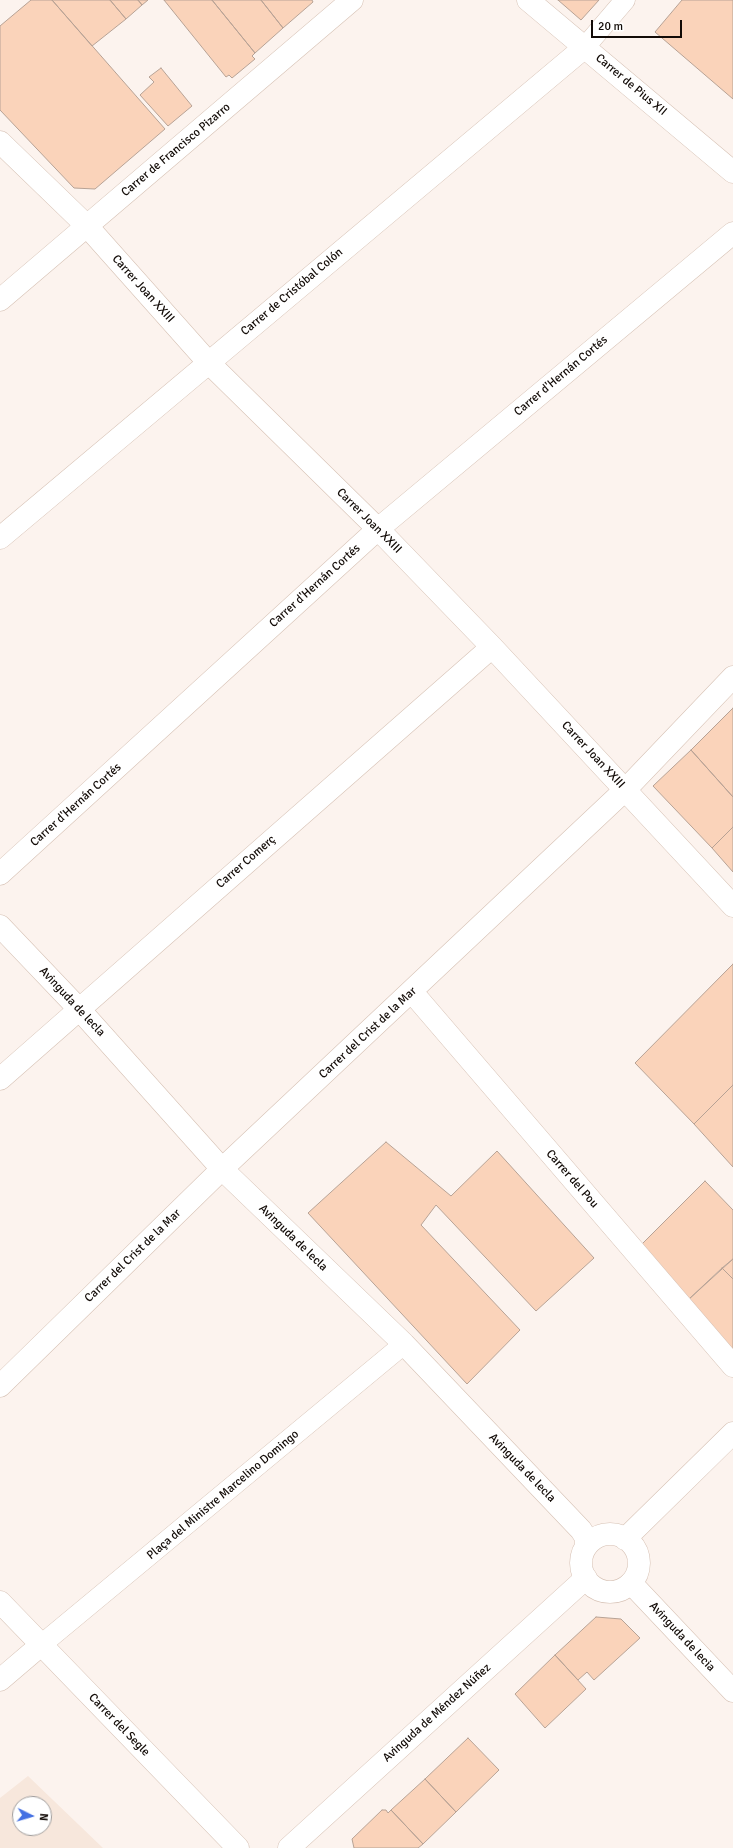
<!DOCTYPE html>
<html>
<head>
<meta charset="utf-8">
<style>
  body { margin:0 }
  #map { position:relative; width:733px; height:1848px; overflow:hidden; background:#fcf3ee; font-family:Signika,sans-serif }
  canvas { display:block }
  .north { position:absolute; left:12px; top:1796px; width:40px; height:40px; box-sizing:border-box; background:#fff; border:1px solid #a09d9c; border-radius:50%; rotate:95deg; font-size:11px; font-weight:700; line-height:16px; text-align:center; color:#120b07 }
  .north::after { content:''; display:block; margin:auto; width:14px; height:18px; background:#4571e3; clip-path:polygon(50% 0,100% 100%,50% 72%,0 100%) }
  .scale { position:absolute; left:591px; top:20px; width:91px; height:18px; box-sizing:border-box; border:2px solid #120b07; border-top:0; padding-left:5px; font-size:12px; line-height:14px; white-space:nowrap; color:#120b07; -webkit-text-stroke:3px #fff; paint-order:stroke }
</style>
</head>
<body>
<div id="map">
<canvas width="733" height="1848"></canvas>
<div class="north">N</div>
<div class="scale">20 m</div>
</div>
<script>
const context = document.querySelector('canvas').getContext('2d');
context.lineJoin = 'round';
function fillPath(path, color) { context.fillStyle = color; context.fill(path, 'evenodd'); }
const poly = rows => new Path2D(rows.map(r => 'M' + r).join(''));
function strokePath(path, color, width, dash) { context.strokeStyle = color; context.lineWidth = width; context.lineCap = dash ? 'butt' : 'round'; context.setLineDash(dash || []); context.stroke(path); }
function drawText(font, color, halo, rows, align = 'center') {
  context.font = font + ' Signika,sans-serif'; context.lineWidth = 3; context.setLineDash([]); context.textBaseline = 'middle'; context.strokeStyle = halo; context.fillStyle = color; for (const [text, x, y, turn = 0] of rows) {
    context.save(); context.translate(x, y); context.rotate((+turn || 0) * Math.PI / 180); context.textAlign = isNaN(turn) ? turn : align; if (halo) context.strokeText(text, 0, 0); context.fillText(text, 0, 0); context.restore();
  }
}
const built = poly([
  [28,1776,103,1848,0,1848,0,1798],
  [20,1804,44,1804,44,1828,20,1828]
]);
const building = poly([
  [31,0,52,0,165,129,95,189,74,188,0,110,0,26,31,0],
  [52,0,110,0,126,19,92,46,52,0],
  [110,0,138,0,142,5,126,19,110,0],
  [138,0,148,0,142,5,138,0],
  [164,0,212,0,255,53,252,56,255,59,232,78,229,75,226,77,164,0],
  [212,0,261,0,283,28,255,53,212,0],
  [261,0,312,0,313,2,283,28,261,0],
  [558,0,599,0,581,20,558,0],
  [682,0,733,0,733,99,655,32,682,0],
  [161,68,192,106,168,126,140,95,154,82,149,77,161,68],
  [733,708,733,797,691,750,733,708],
  [691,750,733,797,733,827,712,848,653,786,691,750],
  [733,827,733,872,712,848,733,827],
  [733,964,733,1085,694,1124,635,1063,733,964],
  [733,1085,733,1167,694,1124,733,1085],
  [386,1142,451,1196,497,1151,594,1258,536,1311,436,1205,421,1225,520,1330,467,1384,308,1213,386,1142],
  [705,1181,733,1210,733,1259,688,1300,640,1246,705,1181],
  [733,1259,733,1279,722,1268,733,1259],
  [722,1268,733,1279,733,1352,688,1300,722,1268],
  [596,1617,621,1619,640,1638,594,1680,587,1672,578,1680,555,1655,596,1617],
  [555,1655,586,1689,545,1728,515,1694,555,1655],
  [468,1738,499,1770,456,1812,425,1779,468,1738],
  [425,1779,456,1812,423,1844,391,1810,425,1779],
  [382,1810,386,1810,388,1813,391,1810,423,1844,418,1848,354,1848,352,1839,382,1810]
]);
const pedestrian = poly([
  [585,47,625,0],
  [41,1645,404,1344]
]);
const minor = poly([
  [0,142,87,226,208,362,378,529,492,647,733,906],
  [0,300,352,0],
  [0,538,585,47],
  [0,874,378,529,733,233],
  [412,992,733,1366],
  [0,1079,492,647],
  [0,1386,222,1169,626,789,733,677],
  [631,1583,733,1691],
  [0,1602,238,1848],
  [0,1680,41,1645]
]);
const tertiary = poly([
  [528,0,733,172],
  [0,926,79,1009,222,1169,404,1344,581,1530,586,1538,586,1547],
  '581 1563a29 29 0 1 1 58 0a29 29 0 1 1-58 0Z',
  [625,1539,733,1433],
  [289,1848,586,1578]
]);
const streetNames = [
  ["Carrer de Pius XII",631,85,40],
  ["Carrer de Francisco Pizarro",176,150,-40],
  ["Carrer Joan XXIII",143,289,48],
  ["Carrer de Cristóbal Colón",292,292,-40],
  ["Carrer d'Hernán Cortés",561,376,-40],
  ["Carrer Joan XXIII",369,521,45],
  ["Carrer d'Hernán Cortés",315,586,-42],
  ["Carrer Joan XXIII",593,755,47],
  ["Carrer d'Hernán Cortés",76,805,-42],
  ["Carrer Comerç",246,862,-41],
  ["Avinguda de lecla",72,1002,47],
  ["Carrer del Crist de la Mar",368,1033,-43],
  ["Carrer del Pou",572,1179,49],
  ["Avinguda de lecla",293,1238,44],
  ["Carrer del Crist de la Mar",133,1256,-44],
  ["Avinguda de lecla",522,1468,46],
  ["Plaça del Ministre Marcelino Domingo",223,1495,-40],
  ["Avinguda de lecia",682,1637,47],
  ["Avinguda de Méndez Núñez",437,1713,-42],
  ["Carrer del Segle",119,1725,46]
];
fillPath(built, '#f7e7dc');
fillPath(building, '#fad3ba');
strokePath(building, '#b7a295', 1);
strokePath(pedestrian, '#d6c1b4', 21);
strokePath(minor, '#d6c1b4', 23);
strokePath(tertiary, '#d6c1b4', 23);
strokePath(pedestrian, '#fff', 20);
strokePath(minor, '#fff', 22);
strokePath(tertiary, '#fff', 22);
drawText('12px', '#120b07', '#fff', streetNames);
</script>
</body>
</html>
